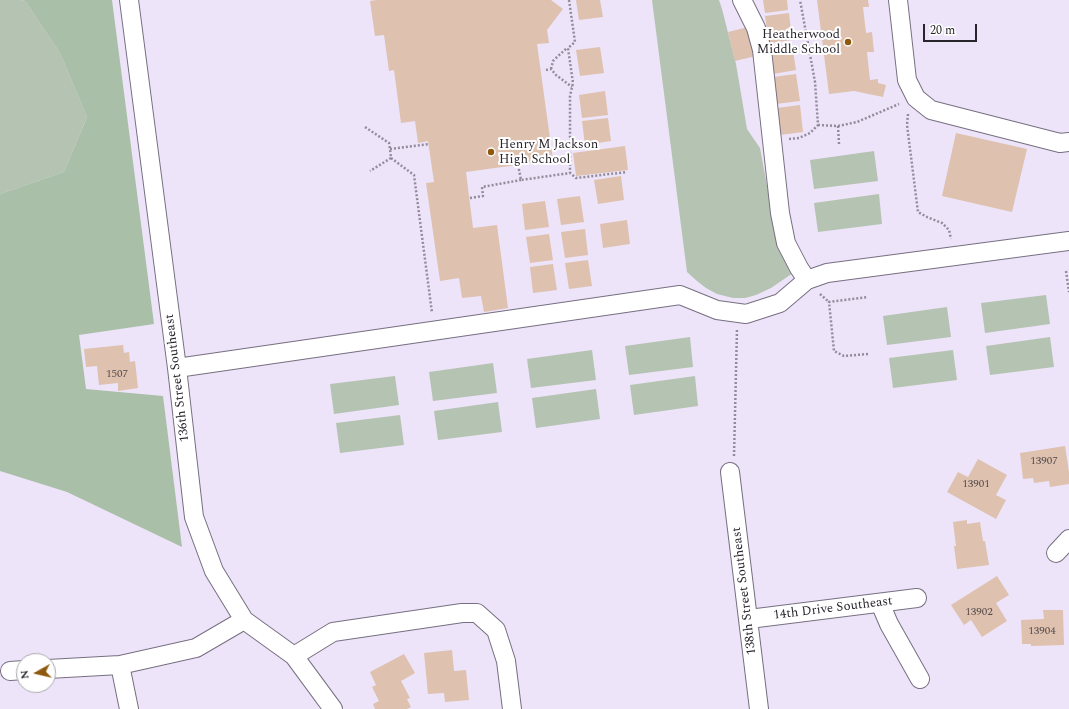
<!DOCTYPE html>
<html>
<head>
<meta charset="utf-8">
<style>
  body { margin:0 }
  #map { position:relative; width:1069px; height:709px; overflow:hidden; background:#ede4f9; font-family:Spectral,serif }
  canvas { display:block }
  .north { position:absolute; left:16px; top:653px; width:40px; height:40px; box-sizing:border-box; background:#fff; border:1px solid #a9a8ab; border-radius:50%; rotate:262deg; font-size:11px; font-weight:700; line-height:16px; text-align:center; color:#29252d }
  .north::after { content:''; display:block; margin:auto; width:14px; height:18px; background:#8e590c; clip-path:polygon(50% 0,100% 100%,50% 72%,0 100%) }
  .scale { position:absolute; left:923px; top:24px; width:54px; height:18px; box-sizing:border-box; border:2px solid #29252d; border-top:0; padding-left:5px; font-size:12px; line-height:14px; white-space:nowrap; color:#29252d; -webkit-text-stroke:3px #fff; paint-order:stroke }
</style>
</head>
<body>
<div id="map">
<canvas width="1069" height="709"></canvas>
<div class="north">N</div>
<div class="scale">20 m</div>
</div>
<script>
const context = document.querySelector('canvas').getContext('2d');
context.lineJoin = 'round';
function fillPath(path, color) { context.fillStyle = color; context.fill(path, 'evenodd'); }
const poly = rows => new Path2D(rows.map(r => 'M' + r).join(''));
function strokePath(path, color, width, dash) { context.strokeStyle = color; context.lineWidth = width; context.lineCap = dash ? 'butt' : 'round'; context.setLineDash(dash || []); context.stroke(path); }
function drawText(font, color, halo, rows, align = 'center') {
  context.font = font + ' Spectral,serif'; context.lineWidth = 4; context.setLineDash([]); context.textBaseline = 'middle'; context.strokeStyle = halo; context.fillStyle = color; for (const [text, x, y, turn = 0] of rows) {
    context.save(); context.translate(x, y); context.rotate((+turn || 0) * Math.PI / 180); context.textAlign = isNaN(turn) ? turn : align; if (halo) context.strokeText(text, 0, 0); context.fillText(text, 0, 0); context.restore();
  }
}
const green = poly([
  [0,0,20,0,25,1,60,53,87,117,64,172,0,194],
  [652,0,719,0,722,9,736,64,747,129,760,148,778,245,793,273,771,288,756,295,745,298,733,298,717,294,706,288,697,281,687,272],
  [874,151,878,181,814,189,810,160],
  [879,194,882,224,818,232,814,203],
  [1046,295,1050,324,985,333,981,303],
  [947,307,951,337,887,345,883,316],
  [690,337,693,367,629,375,625,346],
  [1050,337,1054,367,990,375,986,346],
  [592,350,596,380,531,388,527,359],
  [953,350,957,380,893,388,889,358],
  [493,363,497,393,433,401,429,372],
  [395,376,399,405,334,414,330,384],
  [695,376,698,406,634,415,630,385],
  [596,389,600,419,536,428,532,398],
  [498,402,502,432,438,440,434,411],
  [400,415,404,445,340,453,336,423]
]);
const forest = poly([
  [20,0,112,0,154,324,79,335,86,389,163,396,182,547,67,492,0,471,0,194,64,172,87,117,60,53,25,1]
]);
const building = poly([
  [377,0,551,0,563,9,547,30,549,43,537,44,553,160,466,172,473,228,497,225,508,308,484,312,481,296,462,298,459,278,440,281,426,183,434,182,428,141,418,143,415,121,401,123,394,70,389,71,384,35,375,36,370,1],
  [576,0,600,0,603,17,579,20],
  [763,0,787,0,788,10,765,13],
  [817,0,868,0,869,7,863,7,866,33,872,32,874,52,867,52,870,80,878,79,878,83,886,85,883,97,854,91,829,94],
  [789,13,792,40,769,43,765,16],
  [748,27,756,56,735,61,728,32],
  [792,44,796,70,773,74,769,47],
  [600,47,604,73,580,76,576,50],
  [796,74,800,101,776,104,773,77],
  [605,91,608,115,582,118,579,95],
  [800,105,803,132,780,135,777,108],
  [608,118,611,141,585,145,582,121],
  [956,133,1027,149,1012,212,942,196],
  [625,146,628,170,576,176,573,153],
  [621,176,624,200,598,204,594,180],
  [580,196,584,222,561,225,557,199],
  [545,201,549,227,525,230,522,204],
  [627,220,630,244,603,248,600,224],
  [585,229,588,255,565,258,561,232],
  [549,234,553,260,530,263,526,237],
  [588,260,592,286,569,289,565,263],
  [553,264,557,290,533,293,530,267],
  [123,345,124,353,129,352,130,362,135,361,138,388,118,391,118,383,99,385,97,366,86,367,84,349],
  [1065,446,1069,472,1069,484,1050,487,1049,481,1034,483,1033,478,1023,479,1020,453],
  [978,459,1007,475,996,495,1006,500,996,519,947,492,958,472,968,477],
  [967,520,967,524,980,522,983,541,985,541,989,565,957,569,954,546,956,546,953,522],
  [997,576,1009,595,996,603,1007,621,982,637,971,620,964,625,951,605],
  [1043,610,1063,610,1064,645,1031,646,1031,644,1022,644,1021,620,1044,619],
  [452,650,454,671,466,670,469,700,445,702,444,693,428,694,424,653],
  [404,654,415,673,401,681,410,698,407,699,411,707,407,709,375,709,373,704,379,701,372,687,376,685,370,672]
]);
const path = poly([
  [569,0,575,42,568,48,573,83,570,96,570,173],
  [551,69,553,61,556,58,567,48],
  [546,70,551,69,556,75,572,87],
  [908,114,907,125,918,212,927,217,942,223,949,230,951,239],
  [818,125,838,126,857,122,899,104],
  [838,126,839,144],
  [365,127,389,143,390,149,391,158,370,171],
  [789,139,799,138,810,133,818,125,815,82,800,0],
  [390,149,429,144],
  [391,158,414,175,432,313],
  [518,165,521,180,570,173,576,178,627,172],
  [470,198,483,196,482,187,521,180],
  [1066,271,1069,292],
  [820,294,829,302],
  [868,354,844,356,834,351,829,302,868,297],
  [734,456,737,329]
]);
const minor = poly([
  [129,0,177,368,194,517,214,571,244,620,294,656,333,709],
  [742,0,756,28,762,50,780,213,786,243,799,268,807,280],
  [898,0,907,80,916,98,931,110,1060,143,1069,142],
  [177,368,680,295,717,310,746,314,780,303,807,280,827,273,1069,241],
  [730,472,759,709],
  [1056,553,1069,539],
  [880,603,889,624,920,679],
  [749,619,917,598],
  [294,656,333,632,462,613,477,613,496,630,506,661,512,709],
  [120,665,129,709],
  [48,669,120,665,196,648,244,620],
  [10,671,24,670]
]);
const markers = [
  [848,42,4,"#8e590c"],
  [491,152,4,"#8e590c"]
];
const numberNames = [
  ["1507",117,375],
  ["13907",1044,462],
  ["13901",976,485],
  ["13902",979,613],
  ["13904",1042,632]
];
const poiNames = [
  ["Heatherwood",840,35],
  ["Middle School",840,50],
  ["Henry M Jackson",499,145,"left"],
  ["High School",499,160,"left"]
];
const streetNames = [
  ["136th Street Southeast",178,378,-97],
  ["138th Street Southeast",745,591,-97],
  ["14th Drive Southeast",833,609,-7]
];
fillPath(green, '#b5c3b2');
fillPath(forest, '#aabfa7');
fillPath(building, '#dec1ae');
strokePath(minor, '#776f81', 20);
strokePath(path, '#928b9a', 2.5, [2, 2]);
strokePath(minor, '#fff', 18);
for (const [x, y, r, color] of markers) { const dot = new Path2D(); dot.arc(x, y, r, 0, 2 * Math.PI); context.fillStyle = color; context.fill(dot); strokePath(dot, '#fff', 1.5); }
drawText('11px', '#564c4d', null, numberNames);
drawText('13px', '#29252d', '#fff', poiNames, 'right');
drawText('13px', '#29252d', '#fff', streetNames);
</script>
</body>
</html>
